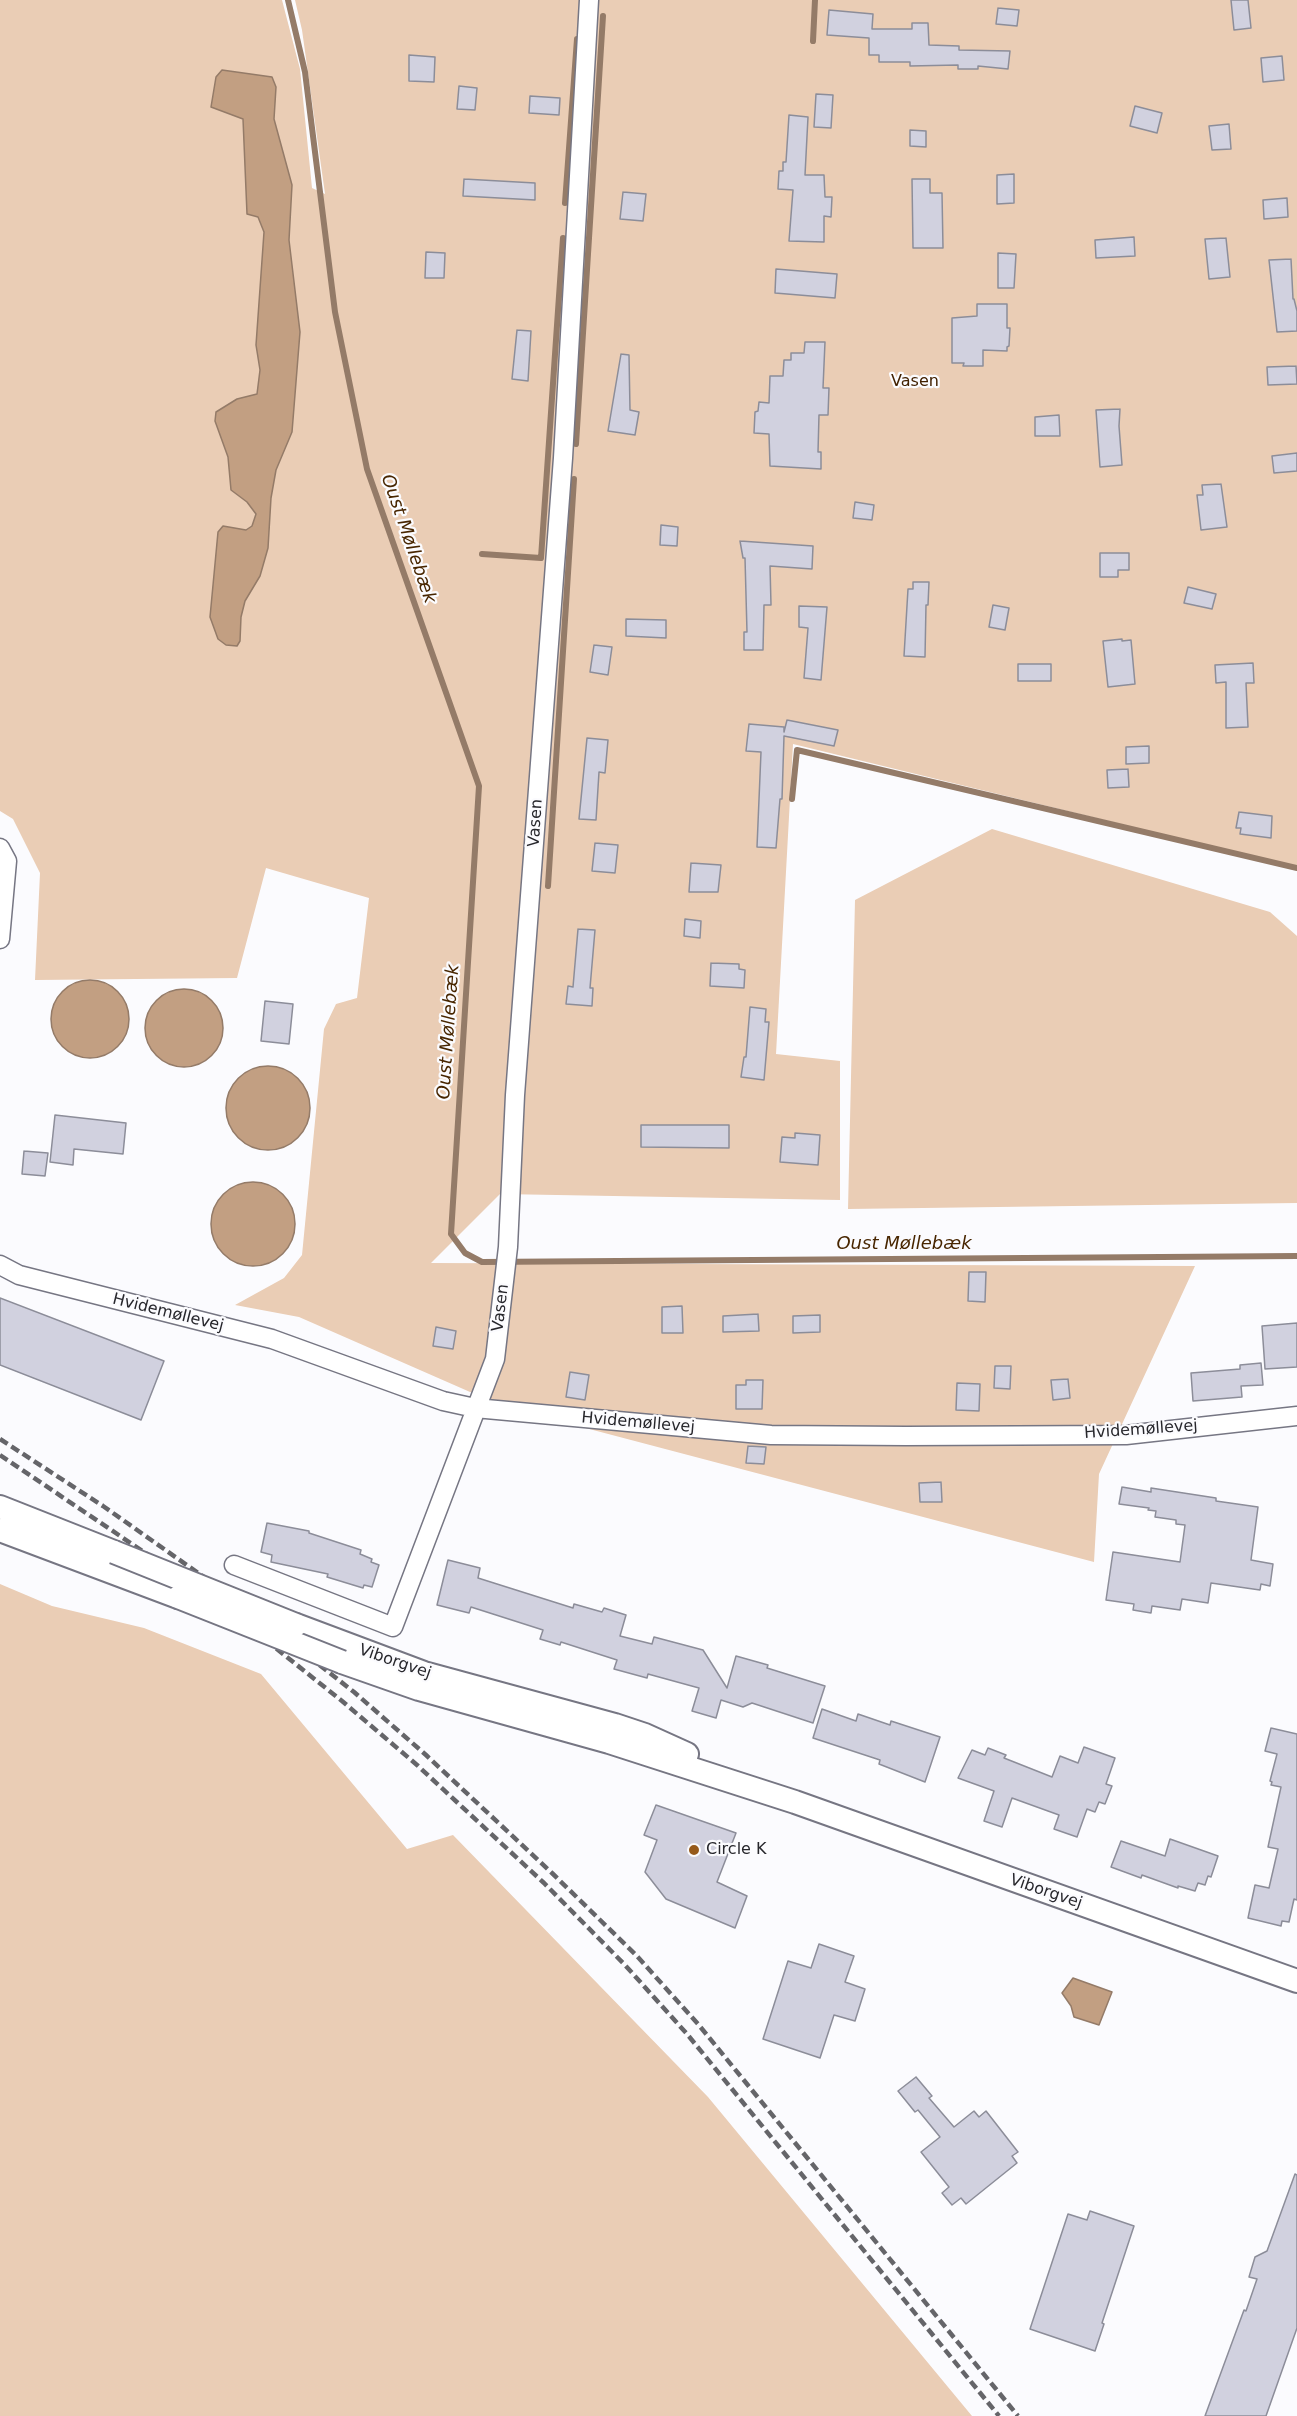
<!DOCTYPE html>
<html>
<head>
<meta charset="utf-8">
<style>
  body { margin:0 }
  canvas { display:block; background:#fbfbfe }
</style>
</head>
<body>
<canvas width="1297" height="2416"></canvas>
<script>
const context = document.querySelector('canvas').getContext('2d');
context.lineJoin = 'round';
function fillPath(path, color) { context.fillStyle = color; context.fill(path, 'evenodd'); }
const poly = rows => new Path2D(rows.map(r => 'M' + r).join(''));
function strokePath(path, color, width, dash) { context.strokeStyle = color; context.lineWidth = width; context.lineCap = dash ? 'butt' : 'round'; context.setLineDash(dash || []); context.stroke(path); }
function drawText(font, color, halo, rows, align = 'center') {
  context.font = font + ' "DejaVu Sans",sans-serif'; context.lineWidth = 4.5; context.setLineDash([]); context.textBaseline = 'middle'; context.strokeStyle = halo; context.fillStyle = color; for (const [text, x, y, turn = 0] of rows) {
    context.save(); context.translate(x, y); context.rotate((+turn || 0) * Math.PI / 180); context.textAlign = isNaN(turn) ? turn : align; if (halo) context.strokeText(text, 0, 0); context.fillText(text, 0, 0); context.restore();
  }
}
const green = poly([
  [0,0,282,0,300,69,312,188,325,194,302,30,295,0,1297,0,1297,867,793,744,776,1054,840,1061,840,1200,500,1194,431,1263,1195,1266,1099,1474,1094,1562,502,1406,299,1317,235,1305,284,1278,302,1255,324,1029,336,1004,357,998,369,898,266,868,237,978,35,980,40,873,13,819,0,811],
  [992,829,1270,912,1297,936,1297,1203,848,1209,855,900],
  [0,1584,52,1606,144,1628,261,1674,407,1849,453,1835,708,2097,972,2416,0,2416]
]);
const water = poly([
  [222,70,272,77,276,87,274,119,292,185,289,240,300,332,292,432,276,470,271,498,268,548,260,576,245,601,241,617,240,641,237,646,226,645,218,639,210,617,218,532,223,526,246,530,252,526,256,514,247,502,231,490,228,457,215,421,216,412,237,399,257,394,260,370,256,345,264,232,258,217,247,214,243,119,211,107,216,77,222,70],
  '51 1019a39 39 0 1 1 78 0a39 39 0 1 1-78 0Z',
  '145 1028a39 39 0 1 1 78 0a39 39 0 1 1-78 0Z',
  '226 1108a42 42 0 1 1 84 0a42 42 0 1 1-84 0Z',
  '211 1224a42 42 0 1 1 84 0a42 42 0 1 1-84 0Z',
  [1073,1978,1112,1992,1099,2025,1074,2017,1071,2006,1062,1993,1073,1978]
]);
const stream = poly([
  [288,0,305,72,335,312,367,469,479,786,451,1234,465,1253,482,1262,1297,1256],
  [813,41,815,0],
  [565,203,577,39],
  [576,444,603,16],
  [482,554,541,558,563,238],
  [792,799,797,750,1297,868],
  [548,886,574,479]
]);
const building = poly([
  [1231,0,1248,0,1251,28,1234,30,1231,0],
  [998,8,1019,10,1017,26,996,24,998,8],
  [829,10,873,14,872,29,912,29,912,23,928,23,929,45,959,46,959,50,1010,51,1008,69,978,66,978,69,958,69,958,65,910,66,910,62,879,62,879,55,869,55,869,38,827,35,829,10],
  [409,55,435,57,434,82,409,81,409,55],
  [1282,56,1284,80,1263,82,1261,58,1282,56],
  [459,86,477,88,475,110,457,109,459,86],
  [816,94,833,95,831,128,814,127,816,94],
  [530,96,560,98,559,115,529,113,530,96],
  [1135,106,1162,113,1157,133,1130,126,1135,106],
  [789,115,808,117,805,175,824,175,825,197,832,197,831,217,824,216,824,242,789,241,793,190,778,189,779,171,783,171,783,162,786,162,789,115],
  [1229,124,1231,149,1212,150,1209,126,1229,124],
  [910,130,926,131,926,147,910,146,910,130],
  [1014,174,1014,203,997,204,997,175,1014,174],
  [464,179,535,183,535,200,463,196,464,179],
  [912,179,930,179,930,193,942,193,943,248,913,248,912,179],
  [623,192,646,194,643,221,620,219,623,192],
  [1287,198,1288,217,1264,219,1263,200,1287,198],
  [1134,237,1135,256,1096,258,1095,240,1134,237],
  [1226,238,1230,277,1209,279,1205,239,1226,238],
  [426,252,445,253,444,278,425,278,426,252],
  [998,253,1016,254,1014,288,998,288,998,253],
  [1291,259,1293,299,1294,299,1297,311,1297,331,1277,332,1269,260,1291,259],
  [776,269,837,274,835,298,775,293,776,269],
  [977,304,1007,304,1007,328,1010,328,1009,346,1007,347,1007,351,983,350,983,366,963,366,964,363,952,363,952,318,977,316,977,304],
  [517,330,531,331,528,381,512,379,517,330],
  [805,342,825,342,823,388,829,388,828,415,819,415,818,452,821,452,821,469,770,466,769,434,754,433,755,412,758,411,759,402,769,403,770,376,783,376,784,360,791,360,791,353,804,353,805,342],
  [621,354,629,355,630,410,639,412,635,435,608,431,621,354],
  [1296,366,1297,384,1268,385,1267,367,1296,366],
  [1120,409,1119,426,1122,465,1100,467,1096,410,1120,409],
  [1059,415,1060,436,1035,436,1035,417,1059,415],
  [1297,453,1297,471,1274,473,1272,456,1297,453],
  [1221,484,1227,527,1201,530,1197,495,1203,495,1202,485,1221,484],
  [855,502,874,505,872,520,853,518,855,502],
  [661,525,678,527,677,546,660,545,661,525],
  [740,541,813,546,812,569,770,566,771,605,764,605,763,650,744,650,744,632,747,632,745,558,743,558,740,541],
  [1100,553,1129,553,1129,570,1118,570,1118,577,1100,577,1100,553],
  [913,582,929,582,928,605,926,605,925,657,904,656,908,589,913,589,913,582],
  [1188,587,1216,594,1212,609,1184,603,1188,587],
  [993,605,1009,608,1005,630,989,627,993,605],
  [799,606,827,607,821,680,804,678,808,628,799,627,799,606],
  [626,619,666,620,666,638,626,636,626,619],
  [1122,639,1122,641,1131,640,1135,684,1108,687,1103,641,1122,639],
  [594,645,612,647,608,675,590,672,594,645],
  [1253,663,1254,683,1246,683,1248,727,1226,728,1226,682,1216,683,1215,665,1253,663],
  [1018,664,1051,664,1051,681,1018,681,1018,664],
  [787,720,838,730,834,746,784,736,782,799,780,799,776,848,757,847,761,752,746,751,749,724,784,727,784,732,787,720],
  [587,738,608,740,605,773,599,772,596,820,579,819,587,738],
  [1149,746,1149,763,1126,764,1126,747,1149,746],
  [1128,769,1129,787,1108,788,1107,770,1128,769],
  [1239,812,1272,816,1271,838,1240,834,1241,828,1236,828,1239,812],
  [595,843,618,845,615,873,592,871,595,843],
  [691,863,721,865,718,892,689,892,691,863],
  [685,919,701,921,700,938,684,936,685,919],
  [578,929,595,930,590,988,593,988,592,1006,566,1004,568,986,573,987,578,929],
  [711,963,739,964,739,969,745,970,744,988,710,986,711,963],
  [265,1001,293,1004,289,1044,261,1041,265,1001],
  [750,1007,766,1009,765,1022,769,1022,764,1080,741,1077,744,1057,746,1057,750,1007],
  [55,1115,126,1123,123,1154,74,1149,73,1165,50,1162,55,1115],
  [641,1125,729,1125,729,1148,641,1147,641,1125],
  [795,1133,820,1135,818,1165,780,1162,782,1137,795,1138,795,1133],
  [24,1151,48,1153,45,1176,22,1174,24,1151],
  [969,1272,986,1272,985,1302,968,1301,969,1272],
  [0,1298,164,1361,141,1420,0,1365,0,1298],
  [682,1306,683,1333,662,1333,662,1307,682,1306],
  [758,1314,759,1331,723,1332,723,1316,758,1314],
  [820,1315,820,1332,793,1333,793,1316,820,1315],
  [1297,1323,1297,1367,1265,1369,1262,1326,1297,1323],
  [436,1327,456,1331,453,1349,433,1346,436,1327],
  [1261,1363,1263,1385,1241,1386,1242,1397,1193,1401,1191,1373,1240,1369,1240,1365,1261,1363],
  [995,1366,1011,1366,1010,1389,994,1388,995,1366],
  [570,1372,589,1375,585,1400,566,1397,570,1372],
  [1068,1379,1070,1398,1053,1400,1051,1380,1068,1379],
  [746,1380,763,1380,762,1409,736,1409,736,1385,746,1385,746,1380],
  [957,1383,980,1384,979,1411,956,1410,957,1383],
  [748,1446,766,1447,764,1464,746,1463,748,1446],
  [941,1482,942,1502,920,1502,919,1483,941,1482],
  [1122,1487,1151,1492,1151,1488,1216,1498,1216,1501,1258,1507,1251,1560,1273,1564,1270,1586,1261,1584,1260,1590,1211,1583,1208,1603,1182,1599,1180,1610,1152,1606,1151,1613,1133,1610,1134,1604,1106,1600,1113,1552,1180,1562,1185,1525,1176,1524,1176,1520,1155,1517,1156,1511,1148,1510,1149,1508,1119,1504,1122,1487],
  [267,1523,309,1531,309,1533,361,1550,360,1554,372,1559,371,1562,379,1565,372,1587,364,1585,363,1588,327,1577,328,1574,271,1562,272,1555,261,1552,267,1523],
  [448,1560,480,1568,478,1578,573,1608,574,1604,602,1612,604,1608,626,1615,620,1636,652,1644,654,1637,703,1650,727,1688,736,1656,768,1665,767,1668,825,1686,813,1723,752,1703,743,1707,721,1700,716,1718,692,1711,699,1688,648,1674,647,1678,614,1669,617,1660,561,1642,560,1645,540,1639,543,1630,471,1607,469,1613,437,1605,448,1560],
  [822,1709,856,1721,858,1714,890,1725,891,1721,940,1737,925,1782,879,1764,880,1760,813,1738,822,1709],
  [1271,1728,1297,1734,1297,1900,1294,1899,1289,1922,1282,1921,1281,1926,1248,1918,1255,1885,1269,1888,1278,1849,1268,1847,1281,1787,1271,1785,1272,1782,1270,1781,1277,1754,1265,1751,1271,1728],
  [1084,1747,1115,1758,1106,1784,1112,1786,1105,1804,1099,1802,1095,1812,1087,1809,1077,1837,1054,1829,1059,1815,1012,1798,1002,1827,984,1821,994,1791,958,1778,972,1750,985,1755,988,1748,1006,1755,1004,1758,1052,1777,1060,1756,1078,1763,1084,1747],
  [656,1805,736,1833,717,1882,747,1896,735,1928,666,1899,645,1872,657,1840,644,1835,656,1805],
  [1170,1839,1218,1856,1211,1877,1208,1876,1205,1885,1198,1883,1195,1891,1178,1886,1178,1888,1142,1875,1141,1878,1111,1867,1121,1841,1165,1856,1170,1839],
  [819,1944,854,1956,845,1982,865,1989,855,2021,834,2015,820,2058,763,2039,788,1961,811,1968,819,1944],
  [916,2077,932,2096,929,2098,954,2127,974,2111,979,2117,986,2111,1018,2152,1012,2156,1017,2163,966,2204,961,2198,952,2205,942,2193,949,2187,921,2152,940,2137,918,2110,915,2112,898,2091,916,2077],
  [1295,2174,1297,2175,1297,2328,1266,2416,1205,2416,1244,2310,1246,2311,1257,2279,1249,2277,1255,2257,1267,2251,1295,2174],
  [1090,2211,1134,2226,1102,2323,1104,2324,1095,2351,1030,2329,1068,2214,1087,2220,1090,2211]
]);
const minor = poly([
  [0,848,7,861,0,939],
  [0,1265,19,1275,272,1339,443,1401,475,1408,771,1435,906,1436,1126,1435,1297,1416],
  [234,1565,393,1627,495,1359,508,1247,515,1095,563,458,589,0]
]);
const tertiary = poly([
  [0,1507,114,1552],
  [0,1530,178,1597],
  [296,1625,424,1673,615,1725,645,1735,687,1754],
  [342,1662,419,1689,609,1742,795,1802,1297,1981]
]);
const rail = poly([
  [0,1439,103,1506,235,1599,354,1692,426,1755,553,1874,636,1955,698,2024,1018,2416],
  [0,1455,218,1602,342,1701,417,1765,544,1883,625,1965,687,2034,999,2416]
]);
const tertiaryBridge = poly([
  [114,1552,296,1625],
  [178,1597,342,1662]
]);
const markers = [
  [694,1850,6,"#965a1b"]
];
const parkNames = [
  ["Vasen",915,382]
];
const streetNames = [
  ["Vasen",536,823,-86],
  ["Vasen",501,1308,-83],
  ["Hvidemøllevej",168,1313,14],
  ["Hvidemøllevej",638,1423,5],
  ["Hvidemøllevej",1141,1430,-4],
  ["Viborgvej",395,1662,19],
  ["Viborgvej",1046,1892,19]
];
const poiNames = [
  ["Circle K",706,1850]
];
const waterNames = [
  ["Oust Møllebæk",408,539,71],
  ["Oust Møllebæk",449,1032,-86],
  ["Oust Møllebæk",904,1244]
];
fillPath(green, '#eacdb5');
fillPath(water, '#c29f82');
strokePath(water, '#947b68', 1.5);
strokePath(stream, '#947b68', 6);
fillPath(building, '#d1d1df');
strokePath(building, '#8c8d99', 1.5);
strokePath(minor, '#767683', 21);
strokePath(tertiary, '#767683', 26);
strokePath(minor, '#fff', 18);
strokePath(tertiary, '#fff', 22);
strokePath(rail, '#656569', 4.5, [9, 4.5]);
strokePath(tertiaryBridge, '#767683', 26, []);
strokePath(tertiaryBridge, '#fff', 22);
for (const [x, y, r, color] of markers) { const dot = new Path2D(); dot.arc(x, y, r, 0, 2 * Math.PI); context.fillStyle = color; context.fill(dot); strokePath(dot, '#fbfbfe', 2); }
drawText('16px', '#422100', '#fbfbfe', parkNames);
drawText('16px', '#27272c', '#fbfbfe', streetNames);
drawText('16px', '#27272c', '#fbfbfe', poiNames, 'left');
drawText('italic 18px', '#482600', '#fbfbfe', waterNames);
</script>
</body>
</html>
